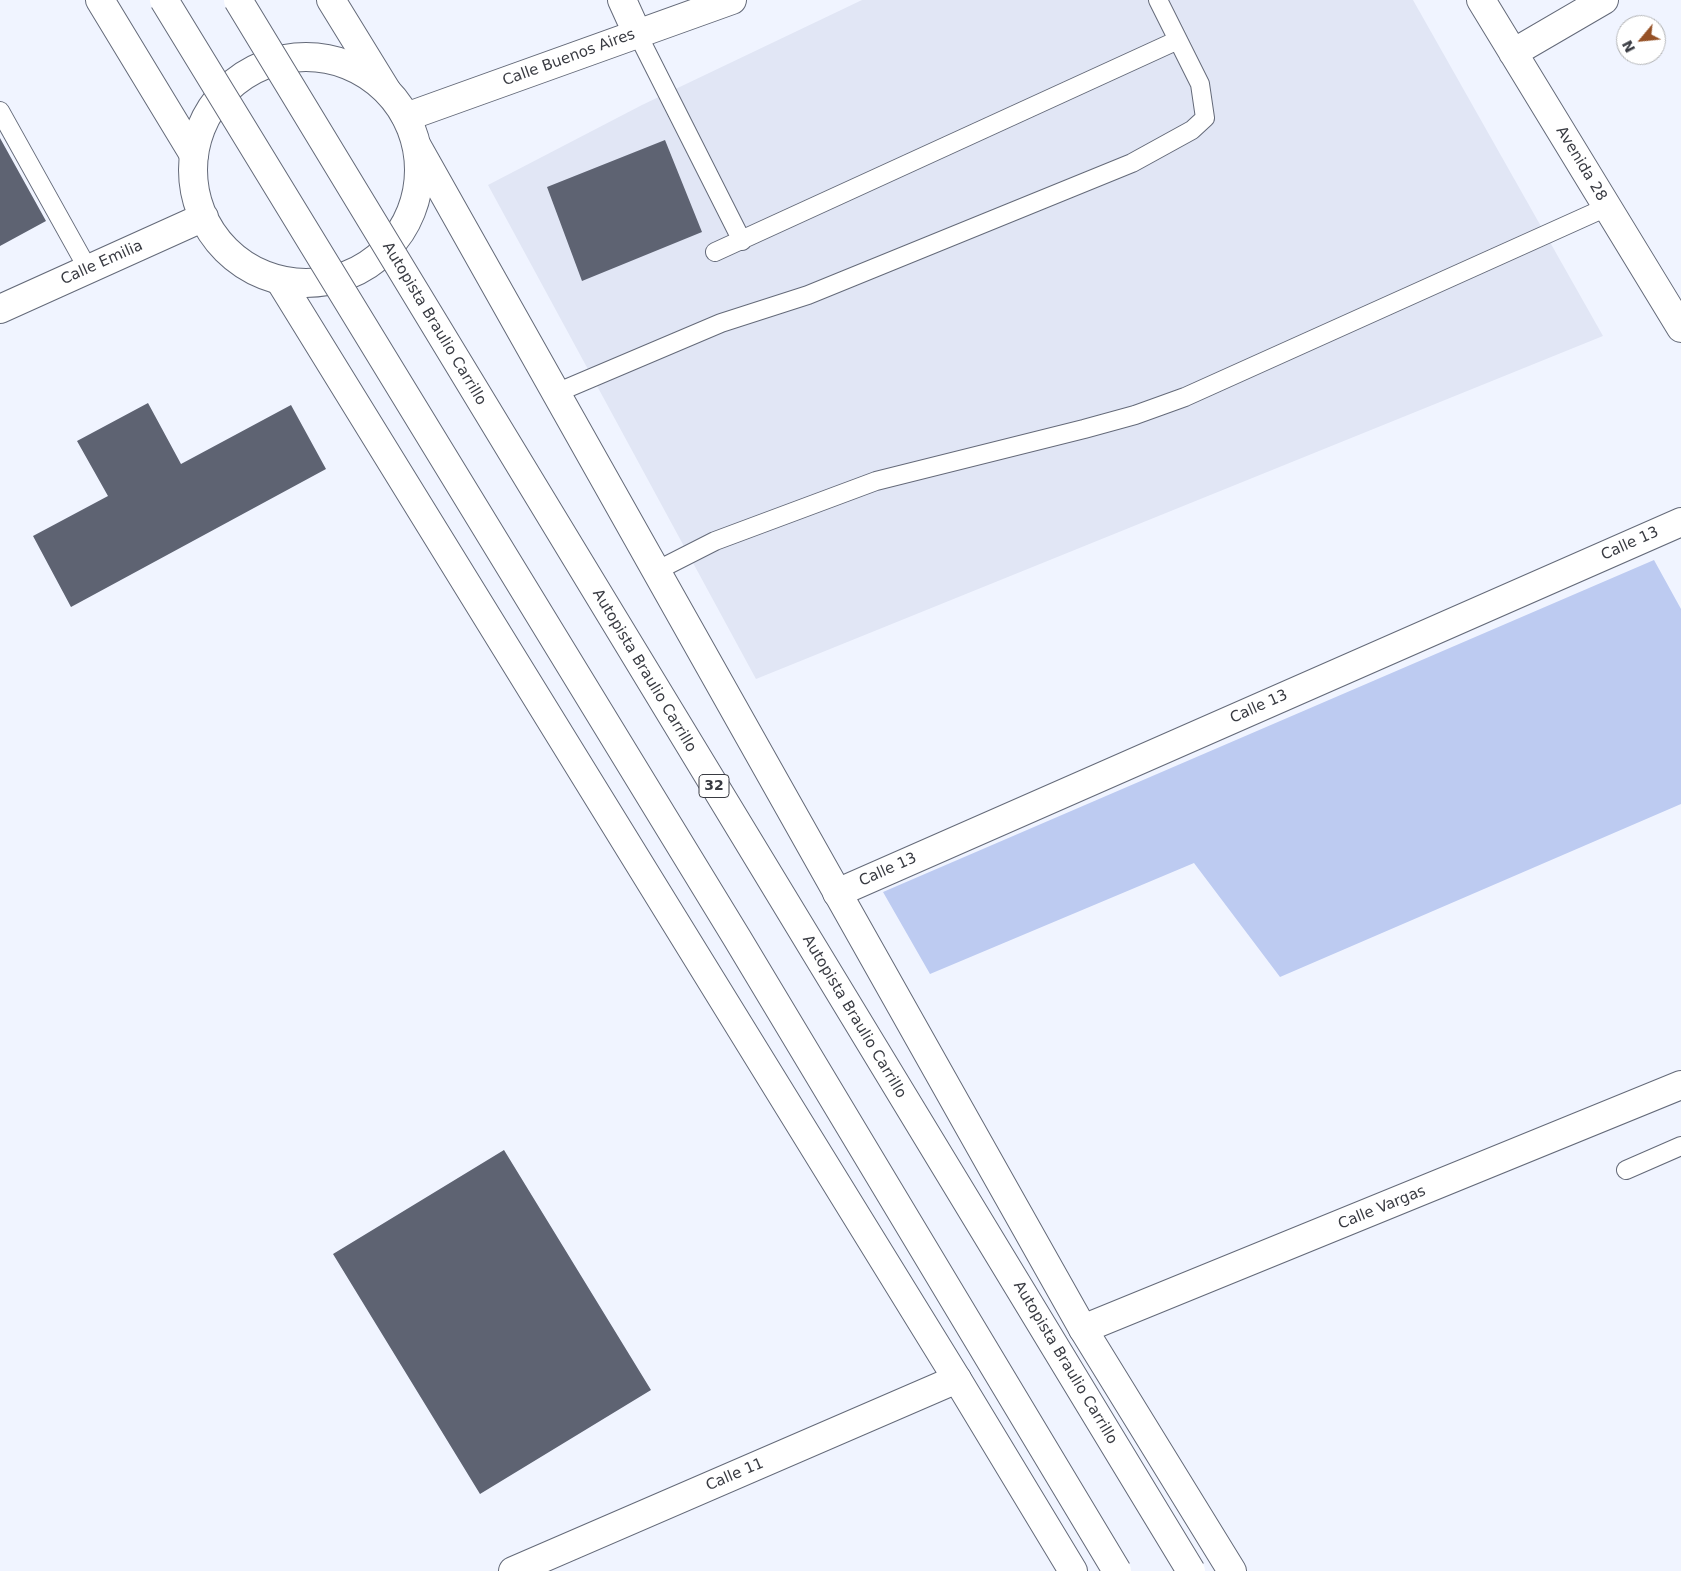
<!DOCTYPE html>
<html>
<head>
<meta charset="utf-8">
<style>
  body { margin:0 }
  #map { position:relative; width:1681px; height:1571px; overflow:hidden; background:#f0f4ff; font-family:"DejaVu Sans",sans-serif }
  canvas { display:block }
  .north { position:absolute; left:1616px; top:15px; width:50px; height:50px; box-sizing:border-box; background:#fff; border:1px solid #b0b1b3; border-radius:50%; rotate:242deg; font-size:14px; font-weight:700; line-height:20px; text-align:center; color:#393b42 }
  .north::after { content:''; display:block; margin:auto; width:18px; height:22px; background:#955025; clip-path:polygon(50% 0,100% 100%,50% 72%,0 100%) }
</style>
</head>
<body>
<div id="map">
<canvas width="1681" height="1571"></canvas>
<div class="north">N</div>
</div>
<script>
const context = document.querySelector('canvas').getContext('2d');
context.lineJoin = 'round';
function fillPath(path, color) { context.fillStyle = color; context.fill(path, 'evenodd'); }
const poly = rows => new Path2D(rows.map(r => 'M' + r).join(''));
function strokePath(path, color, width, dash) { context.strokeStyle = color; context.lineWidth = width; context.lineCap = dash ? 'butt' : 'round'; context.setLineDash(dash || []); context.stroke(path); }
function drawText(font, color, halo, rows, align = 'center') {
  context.font = font + ' "DejaVu Sans",sans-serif'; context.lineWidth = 5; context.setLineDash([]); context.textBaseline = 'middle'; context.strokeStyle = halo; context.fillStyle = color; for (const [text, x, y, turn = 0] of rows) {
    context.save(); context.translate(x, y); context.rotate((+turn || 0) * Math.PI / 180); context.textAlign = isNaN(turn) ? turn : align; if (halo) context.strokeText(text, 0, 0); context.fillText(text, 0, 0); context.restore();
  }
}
const built = poly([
  [862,0,1413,0,1603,336,756,679,488,185,642,105]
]);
const green = poly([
  [1654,560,1681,609,1681,804,1280,977,1194,863,930,974,883,892]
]);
const building = poly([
  [0,138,46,221,0,246],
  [665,140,702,232,582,281,547,187],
  [148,403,181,464,291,405,326,469,71,607,33,536,108,496,77,441],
  [504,1150,651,1390,480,1494,333,1254]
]);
const service = poly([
  [637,33,742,241],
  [0,111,88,269],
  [715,252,1178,40],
  [556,393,721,323,808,295,1132,163,1192,130,1205,118,1200,84,1158,0],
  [656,571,715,541,876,481,1084,429,1135,415,1185,397,1607,207],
  [1626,1170,1681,1146]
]);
const minor = poly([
  [622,0,637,33],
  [1481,0,1681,328],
  [1513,53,1604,0],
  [406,117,732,0],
  [837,893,1681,522],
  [1083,1329,1681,1085],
  [513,1571,957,1379]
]);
const secondary = poly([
  '193 170a113 113 0 1 1 226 0a113 113 0 1 1-226 0Z',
  [0,309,204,217]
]);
const trunk = poly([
  [100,0,194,155],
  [331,0,387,91],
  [417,146,1083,1329,1232,1571],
  [280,281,957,1379,1073,1571]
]);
const trunkBridge = poly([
  [164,0,737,938,1117,1571],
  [238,0,1191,1571]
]);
const shields = [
  [714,786,30]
];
const shieldNames = [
  ["32",714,786]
];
const streetNames = [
  ["Calle Buenos Aires",569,58,-20],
  ["Avenida 28",1581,164,59],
  ["Calle Emilia",102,263,-24],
  ["Autopista Braulio Carrillo",434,324,59],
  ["Calle 13",1630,544,-24],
  ["Autopista Braulio Carrillo",644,671,59],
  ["Calle 13",1259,707,-24],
  ["Calle 13",888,870,-24],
  ["Autopista Braulio Carrillo",854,1017,59],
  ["Calle Vargas",1382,1208,-22],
  ["Autopista Braulio Carrillo",1065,1363,59],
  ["Calle 11",735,1475,-23]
];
fillPath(built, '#e1e6f5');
fillPath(green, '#bdcbf1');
fillPath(building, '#5e6372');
strokePath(service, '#646a79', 20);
strokePath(minor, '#646a79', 30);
strokePath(secondary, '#646a79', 30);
strokePath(trunk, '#646a79', 30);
strokePath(service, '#fff', 18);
strokePath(minor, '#fff', 28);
strokePath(secondary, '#fff', 28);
strokePath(trunk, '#fff', 28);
strokePath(trunkBridge, '#646a79', 30, []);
strokePath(trunkBridge, '#fff', 28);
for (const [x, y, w] of shields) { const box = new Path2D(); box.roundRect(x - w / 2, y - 11.5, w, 23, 4); context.fillStyle = '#fff'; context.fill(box); strokePath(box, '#393b42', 1); }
drawText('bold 14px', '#393b42', null, shieldNames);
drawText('15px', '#393b42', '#fff', streetNames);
</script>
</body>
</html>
